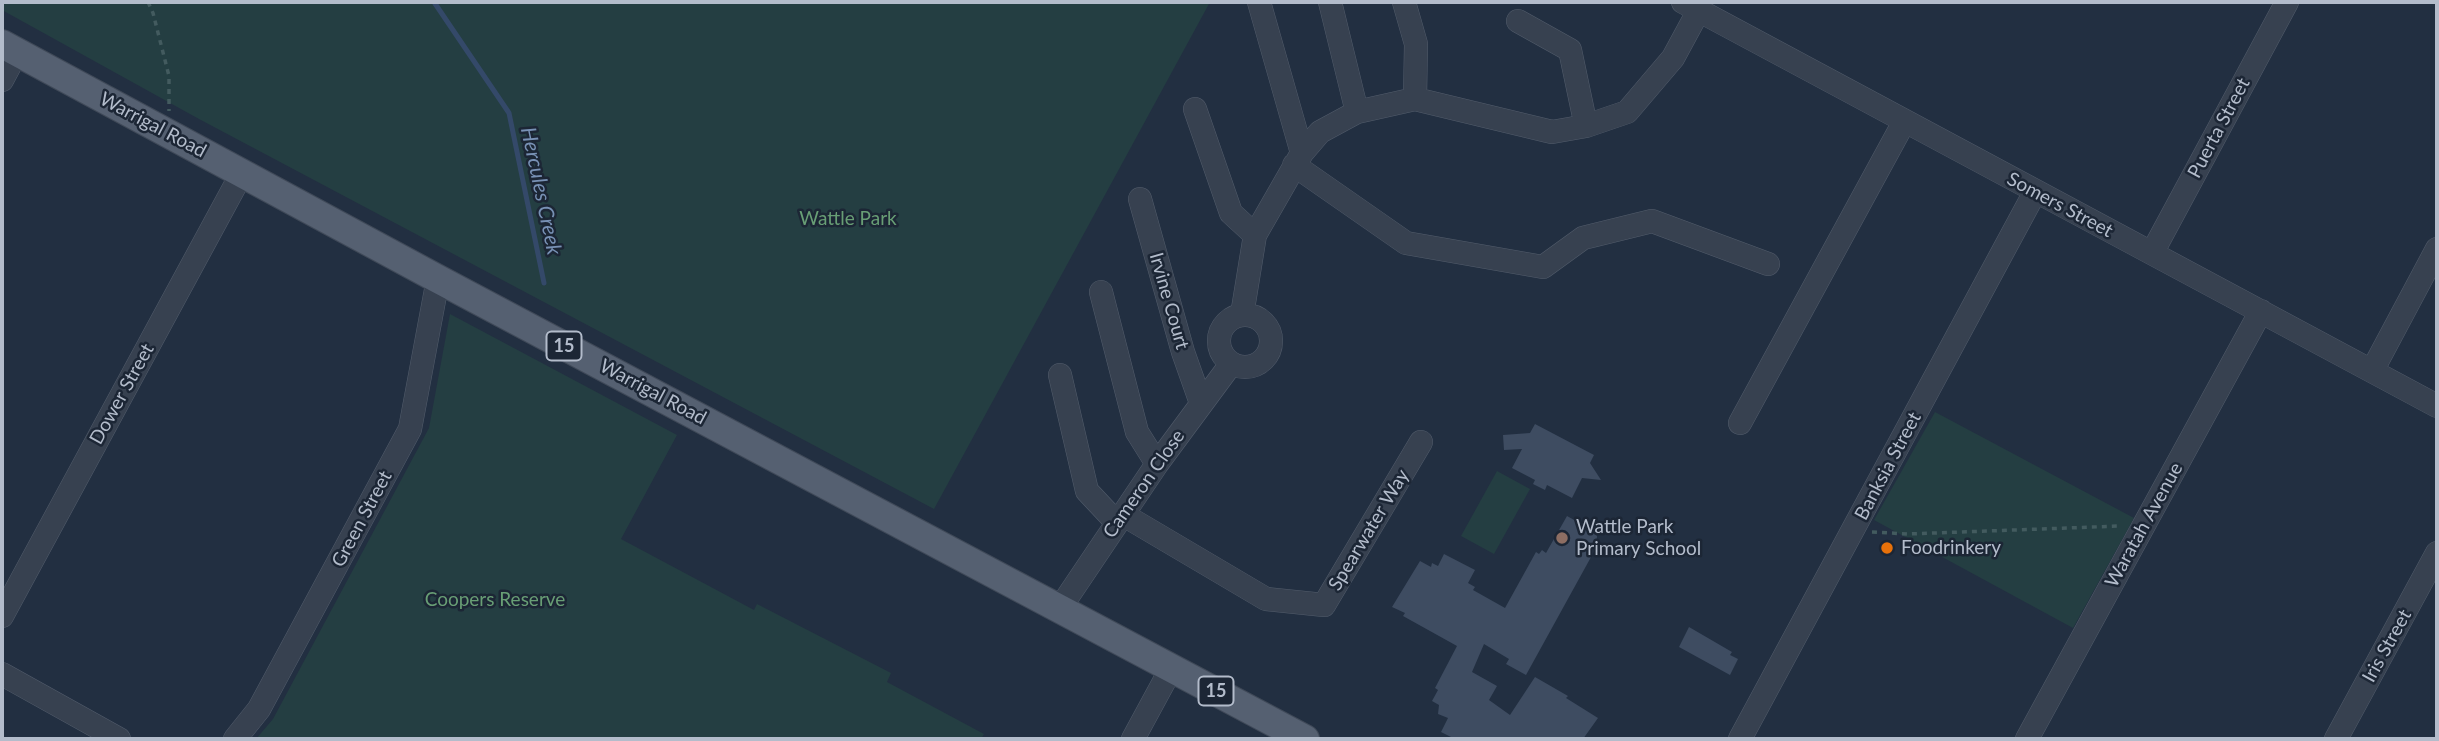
<!DOCTYPE html>
<html>
<head>
<meta charset="utf-8">
<style>
  body { margin:0 }
  #map { position:relative; width:2439px; height:741px; overflow:hidden; background:#222f41; font-family:Lato,sans-serif }
  canvas { display:block }
  .frame { position:absolute; inset:0; border:4px solid #b3bccb; pointer-events:none }
</style>
</head>
<body>
<div id="map">
<canvas width="2439" height="741"></canvas>
<div class="frame"></div>
</div>
<script>
const context = document.querySelector('canvas').getContext('2d');
context.lineJoin = 'round';
function fillPath(path, color) { context.fillStyle = color; context.fill(path, 'evenodd'); }
const poly = rows => new Path2D(rows.map(r => 'M' + r).join(''));
function strokePath(path, color, width, dash) { context.strokeStyle = color; context.lineWidth = width; context.lineCap = dash ? 'butt' : 'round'; context.setLineDash(dash || []); context.stroke(path); }
function drawText(font, color, halo, rows, align = 'center') {
  context.font = font + ' Lato,sans-serif'; context.lineWidth = 5; context.setLineDash([]); context.textBaseline = 'middle'; context.strokeStyle = halo; context.fillStyle = color; for (const [text, x, y, turn = 0] of rows) {
    context.save(); context.translate(x, y); context.rotate((+turn || 0) * Math.PI / 180); context.textAlign = isNaN(turn) ? turn : align; if (halo) context.strokeText(text, 0, 0); context.fillText(text, 0, 0); context.restore();
  }
}
const green = poly([
  [2,2,1210,2,934,509,199,119,2,10],
  [450,314,677,435,621,539,754,610,757,604,891,673,887,682,984,734,981,739,256,739,273,719,429,428],
  [1935,412,2134,518,2073,628,1874,520],
  [1497,471,1530,489,1494,554,1461,536]
]);
const stream = poly([
  [434,2,509,113,544,283]
]);
const building = poly([
  [1535,424,1594,455,1590,463,1601,480,1582,478,1572,498,1547,485,1545,490,1533,484,1535,480,1512,468,1522,449,1504,450,1503,435,1530,433],
  [1567,516,1594,531,1597,536,1596,548,1526,675,1506,664,1509,659,1484,644,1472,672,1497,686,1489,700,1510,715,1535,677,1568,696,1566,698,1598,718,1583,739,1455,739,1441,732,1448,718,1438,714,1439,705,1432,701,1438,690,1435,688,1457,646,1403,616,1405,613,1392,607,1420,561,1431,567,1432,563,1438,566,1444,554,1475,570,1468,583,1475,587,1473,590,1505,608,1536,552,1539,554,1542,550,1546,553],
  [1689,627,1732,652,1730,655,1738,659,1730,675,1679,647]
]);
const path = poly([
  [148,2,153,13,169,76,169,111],
  [1872,532,1908,534,2120,526]
]);
const minor = poly([
  [1259,2,1302,153],
  [1330,2,1357,112],
  [1404,2,1416,44,1415,99],
  [1683,2,2437,406],
  [1518,21,1570,50,1586,126],
  [2,80,17,52],
  [1195,109,1231,213,1255,235],
  [1294,165,1406,243,1543,267,1583,238,1652,221,1768,264],
  [1140,199,1183,352,1201,403],
  [2152,253,2287,2],
  [1101,292,1137,432,1157,464],
  '1219 341a26 26 0 1 1 52 0a26 26 0 1 1-52 0Z',
  [1242,315,1255,235,1302,153,1320,132,1357,112,1415,99,1552,132,1586,126,1627,112,1673,58,1699,10],
  [2372,371,2437,249],
  [1060,375,1087,491,1117,523],
  [1740,423,1904,122],
  [1122,514,1266,599,1324,605,1421,442],
  [1060,608,1157,464,1231,364],
  [2,616,242,173],
  [2,674,119,739],
  [235,739,259,709,410,429,438,279],
  [1133,739,1172,667],
  [1740,739,2035,192],
  [2027,739,2261,311],
  [2336,739,2437,553]
]);
const major = poly([
  [2,44,438,279,1305,739]
]);
const markers = [
  [1562,538,7,"#8d6e63"],
  [1887,548,7,"#e8710a"]
];
const shields = [
  [564,346,35],
  [1216,691,35]
];
const shieldNames = [
  ["15",564,346],
  ["15",1216,691]
];
const streetNames = [
  ["Warrigal Road",153,125,28],
  ["Puerta Street",2219,128,-62],
  ["Somers Street",2060,205,28],
  ["Irvine Court",1169,301,74],
  ["Warrigal Road",653,392,28],
  ["Dower Street",122,394,-61],
  ["Banksia Street",1888,466,-62],
  ["Cameron Close",1144,484,-55],
  ["Green Street",362,519,-62],
  ["Waratah Avenue",2144,525,-61],
  ["Spearwater Way",1369,530,-59],
  ["Iris Street",2387,646,-61]
];
const parkNames = [
  ["Wattle Park",848,219],
  ["Coopers Reserve",495,600]
];
const poiNames = [
  ["Wattle Park",1576,527],
  ["Primary School",1576,549],
  ["Foodrinkery",1901,548]
];
const waterNames = [
  ["Hercules Creek",541,191,78]
];
fillPath(green, '#243e42');
strokePath(stream, '#344969', 5);
fillPath(building, '#3e4c61');
strokePath(minor, '#525c6b', 24);
strokePath(major, '#404a59', 30);
strokePath(path, '#435b5f', 3.5, [5, 5]);
strokePath(minor, '#374150', 23);
strokePath(major, '#556071', 28);
for (const [x, y, r, color] of markers) { const dot = new Path2D(); dot.arc(x, y, r, 0, 2 * Math.PI); context.fillStyle = color; context.fill(dot); strokePath(dot, '#1c2635', 2.5); }
for (const [x, y, w] of shields) { const box = new Path2D(); box.roundRect(x - w / 2, y - 14.5, w, 29, 5); context.fillStyle = '#1c2635'; context.fill(box); strokePath(box, '#b3bccb', 2); }
drawText('bold 18px', '#b3bccb', null, shieldNames);
drawText('19px', '#b3bccb', '#1c2635', streetNames);
drawText('19px', '#689e75', '#1c2635', parkNames);
drawText('19px', '#b3bccb', '#1c2635', poiNames, 'left');
drawText('italic 21px', '#7891b5', '#1c2635', waterNames);
</script>
</body>
</html>
